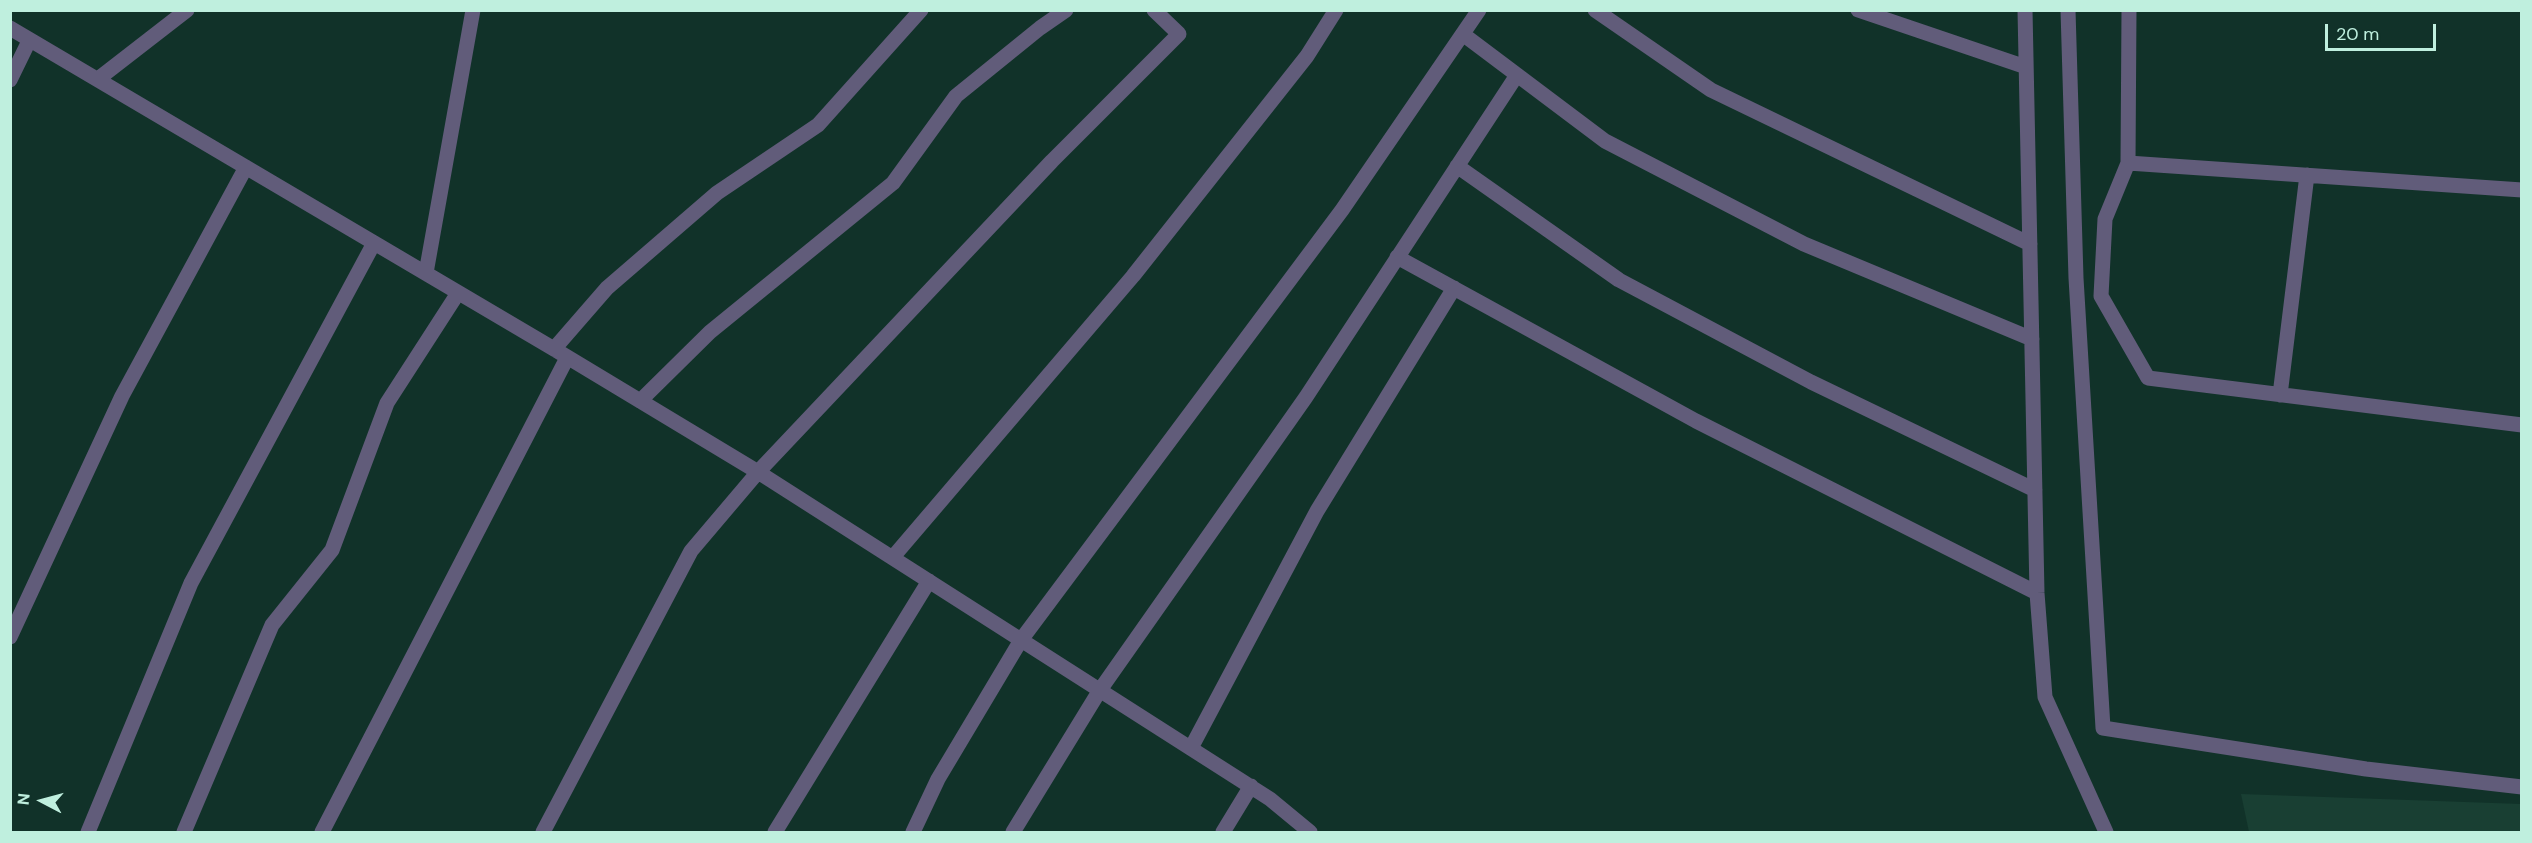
<!DOCTYPE html>
<html>
<head>
<meta charset="utf-8">
<style>
  body { margin:0 }
  #map { position:relative; width:2532px; height:843px; overflow:hidden; background:#113229; font-family:"DM Sans",sans-serif }
  canvas { display:block }
  .frame { position:absolute; inset:0; border:12px solid #bfefde; pointer-events:none }
  .north { position:absolute; left:12px; top:771px; width:60px; height:60px; -webkit-text-stroke:4px #113229; paint-order:stroke; rotate:276deg; font-size:16px; font-weight:700; line-height:24px; text-align:center; color:#bfefde }
  .north::after { content:''; display:block; margin:auto; width:21px; height:27px; background:#bfefde; clip-path:polygon(50% 0,100% 100%,50% 72%,0 100%) }
  .scale { position:absolute; left:2325px; top:24px; width:111px; height:27px; box-sizing:border-box; border:3px solid #bfefde; border-top:0; padding-left:8px; font-size:18px; line-height:21px; white-space:nowrap; color:#bfefde; -webkit-text-stroke:4px #113229; paint-order:stroke }
</style>
</head>
<body>
<div id="map">
<canvas width="2532" height="843"></canvas>
<div class="frame"></div>
<div class="north">N</div>
<div class="scale">20 m</div>
</div>
<script>
const context = document.querySelector('canvas').getContext('2d');
context.lineJoin = 'round';
function fillPath(path, color) { context.fillStyle = color; context.fill(path, 'evenodd'); }
const poly = rows => new Path2D(rows.map(r => 'M' + r).join(''));
function strokePath(path, color, width, dash) { context.strokeStyle = color; context.lineWidth = width; context.lineCap = dash ? 'butt' : 'round'; context.setLineDash(dash || []); context.stroke(path); }
const built = poly([
  [2241,794,2521,804,2521,832,2249,832]
]);
const minor = poly([
  [1595,10,1711,90,2030,244],
  [1858,10,2026,67],
  [2025,10,2037,593,2045,697,2106,832],
  [2068,10,2076,278,2103,728,2366,769,2522,787],
  [10,28,554,349,758,472,1270,799,1310,832],
  [1464,35,1605,141,1804,244,2032,339],
  [98,79,187,10],
  [10,80,29,41],
  [2128,163,2129,10],
  [1457,166,1619,280,1811,382,2035,490],
  [2522,190,2128,163,2105,219,2101,296,2148,378,2522,425],
  [1397,257,1696,421,2037,593],
  [426,273,473,10],
  [554,349,607,288,717,193,818,125,921,10],
  [2280,395,2307,175],
  [640,401,710,332,893,183,956,96,1040,28,1066,10],
  [893,557,1133,276,1307,56,1336,10],
  [10,637,122,396,246,167],
  [1191,748,1317,511,1454,288],
  [88,832,191,583,374,243],
  [184,832,272,625,332,550,387,403,458,293],
  [322,832,567,358],
  [543,832,691,551,758,472,1052,161,1179,34,1154,10],
  [775,832,929,581],
  [913,832,938,779,1021,640,1342,210,1479,10],
  [1013,832,1100,690,1306,397,1517,75],
  [1223,832,1251,786]
]);
fillPath(built, '#193f33');
strokePath(minor, '#615c7a', 15);
</script>
</body>
</html>
